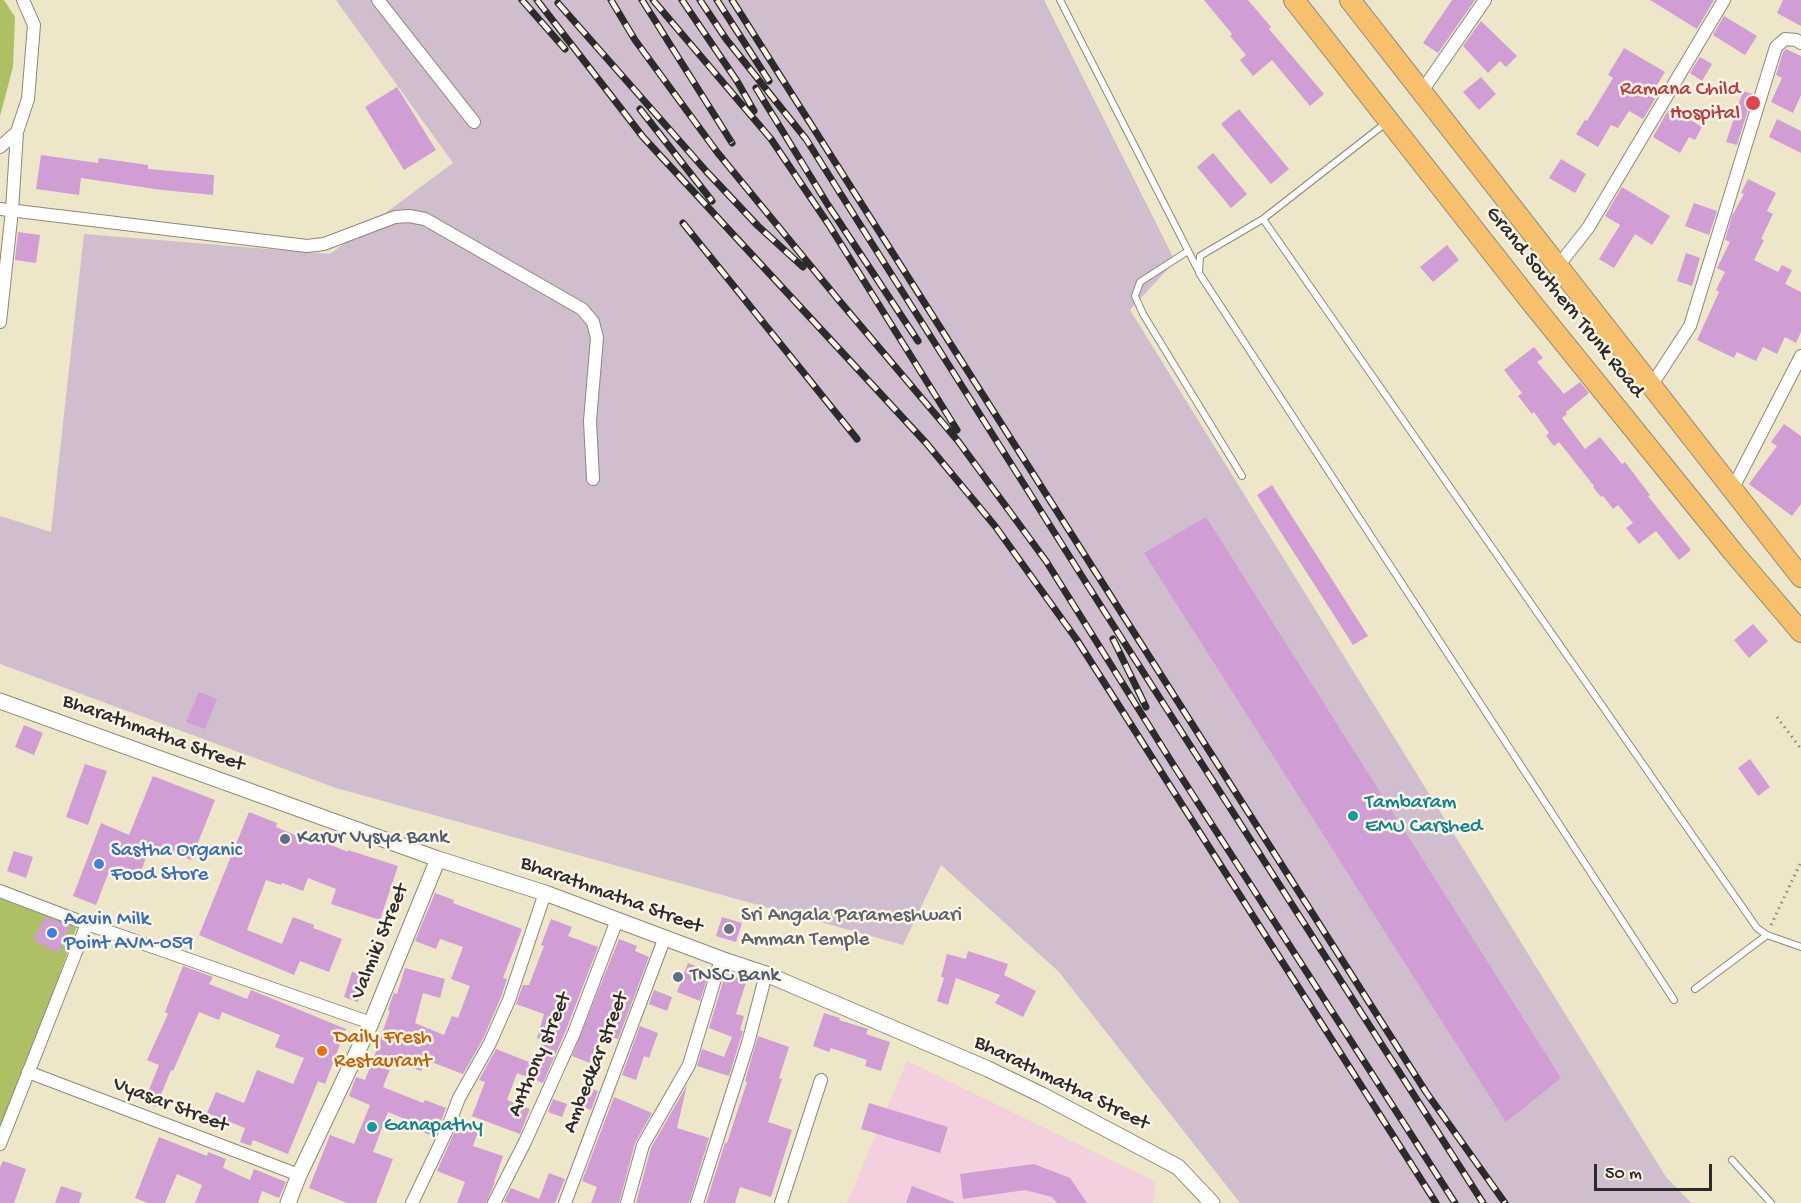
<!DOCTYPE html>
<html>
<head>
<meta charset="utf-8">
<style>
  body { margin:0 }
  #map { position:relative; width:1801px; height:1203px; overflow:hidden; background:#ede6c9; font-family:"Gochi Hand",sans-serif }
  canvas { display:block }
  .scale { position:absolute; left:1594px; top:1164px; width:118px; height:27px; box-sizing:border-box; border:3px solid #2b2b2b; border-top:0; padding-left:8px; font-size:18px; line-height:21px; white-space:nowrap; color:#2b2b2b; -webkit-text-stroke:4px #fcf5e5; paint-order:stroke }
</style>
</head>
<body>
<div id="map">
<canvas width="1801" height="1203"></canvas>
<div class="scale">50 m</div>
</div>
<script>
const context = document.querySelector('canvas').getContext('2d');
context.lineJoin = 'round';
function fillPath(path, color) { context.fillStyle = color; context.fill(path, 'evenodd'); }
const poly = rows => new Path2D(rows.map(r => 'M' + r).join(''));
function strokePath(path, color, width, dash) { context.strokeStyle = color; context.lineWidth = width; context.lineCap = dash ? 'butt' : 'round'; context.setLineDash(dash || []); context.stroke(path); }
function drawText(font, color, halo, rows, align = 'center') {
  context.font = font + ' "Gochi Hand",sans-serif'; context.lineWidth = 5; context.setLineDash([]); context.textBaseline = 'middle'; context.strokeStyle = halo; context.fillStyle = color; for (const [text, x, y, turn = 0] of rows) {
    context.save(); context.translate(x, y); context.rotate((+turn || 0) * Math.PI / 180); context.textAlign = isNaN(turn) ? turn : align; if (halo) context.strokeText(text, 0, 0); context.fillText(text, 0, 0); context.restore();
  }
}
const built = poly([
  [907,1061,1156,1182,1153,1203,847,1203]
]);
const industrial = poly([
  [336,0,1044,0,1175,261,1130,310,1666,1177,1691,1203,1240,1203,1059,972,941,865,903,945,336,788,0,664,0,516,51,532,84,234,330,254,453,163]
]);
const green = poly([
  [0,0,4,0,15,17,13,67,0,116],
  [0,891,79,921,0,1138]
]);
const building = poly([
  [1204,0,1248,0,1271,27,1269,29,1324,94,1310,106,1272,60,1253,76,1240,60,1246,55,1230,36,1232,34],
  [1452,0,1475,0,1438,53,1423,43],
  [1650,0,1714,0,1697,29],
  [1783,0,1801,0,1801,26,1777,13],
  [1724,16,1757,36,1745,55,1713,35],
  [1481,21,1517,56,1506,67,1500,61,1488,73,1463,46],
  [1624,48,1665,72,1650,96,1655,99,1643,119,1629,111,1618,128,1611,125,1598,147,1576,134,1585,120,1587,121,1613,78,1608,75],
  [1786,49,1801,56,1801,95,1793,113,1771,102,1782,78,1776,75,1783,52],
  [1700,57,1712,64,1702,81,1690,73],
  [1481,77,1496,94,1479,110,1463,92],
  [397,87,436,150,404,170,365,107],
  [1743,91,1753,94,1737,145,1726,142],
  [1670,107,1702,127,1695,140,1689,137,1680,153,1653,137],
  [1239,109,1289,169,1271,184,1221,124],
  [1777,119,1801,131,1801,153,1769,137],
  [1213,153,1247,194,1231,208,1197,167],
  [41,155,98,163,99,158,148,165,148,169,214,175,213,195,162,190,81,178,79,195,36,189],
  [1561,159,1586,174,1575,193,1549,178],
  [1748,179,1776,193,1767,211,1773,214,1761,239,1764,240,1754,260,1778,272,1782,265,1792,270,1785,284,1801,292,1801,332,1796,343,1785,337,1777,354,1763,347,1756,361,1737,352,1734,358,1697,340,1719,292,1716,290,1725,272,1717,268,1730,242,1725,240,1732,216,1744,194,1741,193],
  [1622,187,1670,216,1652,245,1635,234,1614,268,1599,259,1620,225,1605,216],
  [1694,203,1717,211,1709,235,1685,226],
  [18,232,40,235,36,263,15,260],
  [1447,245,1459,260,1433,282,1420,267],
  [1686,253,1700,258,1692,286,1677,281],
  [1534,347,1543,358,1537,362,1564,394,1580,382,1589,393,1566,412,1567,414,1562,418,1585,449,1600,437,1622,464,1625,462,1650,495,1648,496,1691,550,1679,560,1656,531,1639,544,1626,528,1633,523,1618,505,1613,509,1603,496,1601,497,1593,487,1594,486,1559,442,1554,446,1546,436,1549,433,1534,412,1532,414,1518,396,1522,393,1504,370],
  [1784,424,1801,436,1801,504,1792,516,1749,484,1777,446,1771,442],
  [1272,485,1368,636,1353,645,1257,495],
  [1206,517,1561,1078,1506,1122,1144,553],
  [1753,624,1768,641,1749,658,1734,640],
  [199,692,217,699,205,729,186,722],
  [24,725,43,733,34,755,15,747],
  [1750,759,1770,787,1758,796,1738,768],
  [85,764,107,771,88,825,66,817],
  [153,776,215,800,191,860,156,846,154,851,149,849,138,880,110,869,96,905,73,896,101,823,129,835],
  [249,812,277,823,276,827,309,841,311,837,348,852,348,850,398,866,380,920,331,904,336,889,308,878,303,891,282,883,281,885,266,880,247,930,282,944,293,917,314,925,313,928,342,939,329,972,300,961,294,975,199,935],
  [14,851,33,857,26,878,7,871],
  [435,893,454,900,453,903,522,929,503,978,507,979,501,997,483,1039,463,1074,426,1060,421,1071,393,1061,383,1087,423,1103,425,1100,446,1108,435,1137,413,1128,415,1123,388,1112,373,1152,393,1159,376,1203,347,1203,309,1188,330,1135,354,1144,370,1105,349,1096,356,1077,365,1080,380,1041,379,1041,390,1011,388,1010,393,995,394,993,397,994,405,968,445,979,440,998,423,993,415,1023,444,1035,452,1016,458,1018,470,986,451,979,463,947,440,939,436,949,415,941],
  [45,917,70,926,58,953,33,940],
  [722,917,742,923,736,942,716,936],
  [551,919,572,927,568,936,598,947,566,1030,543,1083,517,1073,507,1100,530,1109,520,1134,472,1116,485,1082,479,1080,496,1049,534,1064,543,1041,537,1038,544,1014,516,1004,523,985,529,985,544,946,541,945],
  [619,939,637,946,635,951,649,957,618,1039,601,1033,590,1063,572,1056],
  [968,951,1008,964,1004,975,1036,991,1023,1017,995,1003,1000,995,956,978,948,1005,937,1001,944,978,941,977,947,954,966,959],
  [688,963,709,972,700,1001,677,992],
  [183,966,213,977,209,984,247,999,251,990,346,1029,325,1084,318,1081,288,1154,253,1140,251,1146,240,1142,245,1128,207,1113,216,1092,244,1103,257,1070,293,1084,304,1058,275,1047,280,1035,222,1012,219,1020,199,1012,173,1071,171,1070,156,1107,144,1102,159,1065,147,1060,168,1014,165,1012],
  [352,972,366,976,358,1002,344,997],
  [726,972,747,979,736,1014,744,1016,740,1030,743,1031,729,1076,697,1066,702,1049,724,1057,732,1037,709,1028],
  [654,990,672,997,667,1011,649,1004],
  [824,1013,840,1018,839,1020,868,1029,866,1034,890,1042,881,1071,865,1066,867,1060,831,1048,829,1052,813,1046],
  [640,1026,658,1033,649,1058,644,1056,636,1080,622,1075],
  [758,1036,789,1047,779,1078,782,1079,768,1122,792,1130,771,1197,740,1187,735,1203,706,1203,725,1143,727,1143,747,1082,745,1081],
  [687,1085,677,1128,709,1138,689,1203,636,1203,651,1148],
  [583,1086,598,1091,591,1110,576,1104],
  [614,1097,652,1113,635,1143,619,1203,591,1203,597,1187,582,1181],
  [553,1099,567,1104,562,1117,548,1112],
  [869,1103,948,1127,940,1153,861,1129],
  [459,1122,479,1129,473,1146,503,1156,494,1182,495,1182,486,1203,457,1203,465,1182,437,1171],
  [159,1137,207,1156,208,1152,226,1159,223,1168,250,1180,254,1169,286,1182,279,1198,262,1191,258,1203,195,1203,202,1185,177,1174,165,1203,148,1203,135,1198],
  [3,1161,26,1169,14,1203,0,1203,0,1167],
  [1034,1164,1070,1178,1087,1203,1057,1203,1052,1197,1025,1190,963,1199,960,1174],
  [549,1173,565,1179,555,1203,508,1203,504,1201,511,1188,539,1199],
  [61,1186,82,1193,79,1203,55,1203],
  [912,1186,954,1202,954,1203,906,1203]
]);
const path = poly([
  [1777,717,1801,749],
  [1771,925,1801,862]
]);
const service = poly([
  [1060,0,1199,272],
  [1387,122,1263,219,1200,256,1199,273,1674,1000],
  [1263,219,1757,928,1767,935,1801,947],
  [1188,251,1140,282,1135,296,1143,314,1242,476],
  [1695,989,1767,935],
  [1732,1160,1771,1203]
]);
const minor = poly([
  [378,0,474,122],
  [1422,91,1485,0],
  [0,147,17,132],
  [0,209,307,246,324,244,395,217,409,216,425,219,582,309,593,322,597,338,590,421,593,479],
  [1558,266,1588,228,1724,0],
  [0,322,12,210,17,132,28,99,34,25,23,0],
  [1651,386,1690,326,1776,47,1785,39,1796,40,1801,43],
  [1732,490,1801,356],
  [0,891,87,924,371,1023],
  [28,1072,299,1175],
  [0,1144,87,924],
  [412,1203,446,1132,459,1098,490,1043,509,1000,545,893],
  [494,1203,525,1142,574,1033,617,920],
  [565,1203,665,937],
  [627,1203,643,1145,689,1065,721,959],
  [697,1203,748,1043,766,974],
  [781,1203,821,1080]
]);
const tertiary = poly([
  [0,701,438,859,545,893,721,959,766,974,988,1069,1042,1095,1178,1167,1212,1203],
  [288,1203,299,1175,371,1023,438,859]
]);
const primary = poly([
  [1294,0,1531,302,1733,552,1801,632],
  [1350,0,1801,577]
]);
const rail = poly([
  [522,0,565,49],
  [537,0,643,137,927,444,995,526,1077,640,1436,1203],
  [611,0,635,40,717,152,837,298,958,441,1046,561,1171,761,1455,1203],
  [642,0,732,143],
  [653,0,771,139,829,225,957,430],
  [682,0,737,81,754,111],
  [700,0,726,39,806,139,1090,589,1483,1203],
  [717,0,769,81],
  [732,0,1426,1092,1505,1203],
  [558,3,706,171,758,226,803,267],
  [756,88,828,205,918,341],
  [640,109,712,201],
  [683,223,857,439],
  [1113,639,1146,707]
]);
const markers = [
  [1753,103,8,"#e0444e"],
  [1353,816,6,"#0f9aa8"],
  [285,839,6,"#5c6f8a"],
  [99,864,6,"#3f7fe0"],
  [729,929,6,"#6b7280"],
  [52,933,6,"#3f7fe0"],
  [678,977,6,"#5c6f8a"],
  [322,1051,6,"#e8710a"],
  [372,1127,6,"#0f9aa8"]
];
const healthNames = [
  ["Ramana Child",1740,91],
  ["Hospital",1740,115]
];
const streetNames = [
  ["Grand Southern Trunk Road",1564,303,51],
  ["Bharathmatha Street",153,734,20],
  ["Bharathmatha Street",611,896,20],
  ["Valmiki Street",381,942,-68],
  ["Anthony street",541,1055,-67],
  ["Ambedkar street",597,1063,-69],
  ["Bharathmatha Street",1061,1084,26],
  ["Vyasar Street",170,1106,21]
];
const cultureNames = [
  ["Tambaram",1365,804],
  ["EMU Carshed",1365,828],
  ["Ganapathy",384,1127]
];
const serviceNames = [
  ["Karur Vysya Bank",297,839],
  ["TNSC Bank",690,977]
];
const shopNames = [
  ["Sastha Organic",111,852],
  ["Food Store",111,876],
  ["Aavin Milk",64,921],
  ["Point AVM-059",64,945]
];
const worshipNames = [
  ["Sri Angala Parameshwari",741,917],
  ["Amman Temple",741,941]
];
const foodNames = [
  ["Daily Fresh",334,1039],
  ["Restaurant",334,1063]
];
fillPath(built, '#f4cfdd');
fillPath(industrial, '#d0bdcd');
fillPath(green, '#adc064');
fillPath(building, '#d09ed5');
strokePath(service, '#8c887a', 8);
strokePath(minor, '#8c887a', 14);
strokePath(tertiary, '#8c887a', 17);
strokePath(primary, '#8c887a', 22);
strokePath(path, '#8c887a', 3, [1.5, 4.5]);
strokePath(service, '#fff', 6);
strokePath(minor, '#fff', 12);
strokePath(tertiary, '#fff', 15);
strokePath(primary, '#f7c06c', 20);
strokePath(rail, '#2b2b2b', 7);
strokePath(rail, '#fcf5e5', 4.5, [14]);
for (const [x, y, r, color] of markers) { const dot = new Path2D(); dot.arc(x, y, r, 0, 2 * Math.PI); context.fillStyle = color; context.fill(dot); strokePath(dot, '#fcf5e5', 2); }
drawText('21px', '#be3a42', '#fcf5e5', healthNames, 'right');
drawText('21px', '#2b2b2b', '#fcf5e5', streetNames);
drawText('21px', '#0d838f', '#fcf5e5', cultureNames, 'left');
drawText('21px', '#4e5e75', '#fcf5e5', serviceNames, 'left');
drawText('21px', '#366cbe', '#fcf5e5', shopNames, 'left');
drawText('21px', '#5b616d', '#fcf5e5', worshipNames, 'left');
drawText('21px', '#c56008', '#fcf5e5', foodNames, 'left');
</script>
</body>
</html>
